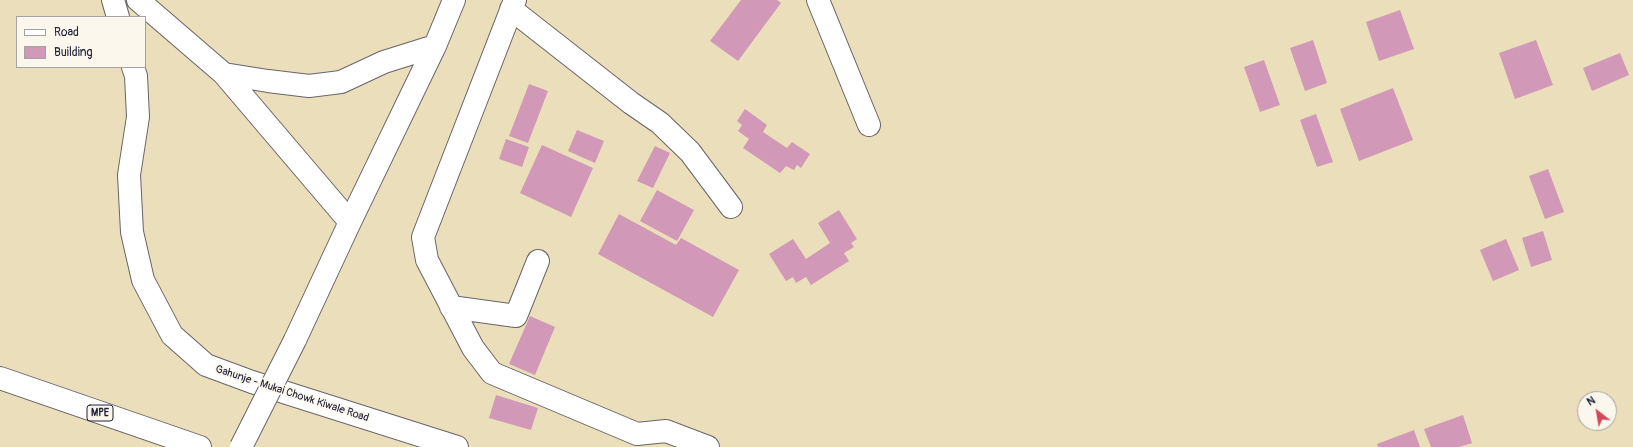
<!DOCTYPE html>
<html>
<head>
<meta charset="utf-8">
<style>
  body { margin:0 }
  #map { position:relative; width:1633px; height:447px; overflow:hidden; background:#ebdfbb; font-family:Pangolin,sans-serif }
  canvas { display:block }
  .legend { position:absolute; left:16px; top:16px; width:130px; height:52px; box-sizing:border-box; background:#fbf7ec; border:1px solid #a4a2a5; margin:0; padding:5px 7px; list-style:none; font-size:12px; color:#22223b }
  .legend li { display:flex; align-items:center; gap:8px; height:20px }
  .legend b { width:20px; border:1px solid #a4a2a5 }
  .north { position:absolute; left:1577px; top:391px; width:40px; height:40px; box-sizing:border-box; background:#fbf7ec; border:1px solid #a4a2a5; border-radius:50%; rotate:329deg; font-size:11px; font-weight:700; line-height:16px; text-align:center; color:#22223b }
  .north::after { content:''; display:block; margin:auto; width:14px; height:18px; background:#d1495b; clip-path:polygon(50% 0,100% 100%,50% 72%,0 100%) }
</style>
</head>
<body>
<div id="map">
<canvas width="1633" height="447"></canvas>
<ul class="legend">
<li><b style="height:5px;background:#fff"></b>Road</li>
<li><b style="height:11px;background:#d198b7"></b>Building</li>
</ul>
<div class="north">N</div>
</div>
<script>
const context = document.querySelector('canvas').getContext('2d');
context.lineJoin = 'round';
function fillPath(path, color) { context.fillStyle = color; context.fill(path, 'evenodd'); }
const poly = rows => new Path2D(rows.map(r => 'M' + r).join(''));
function strokePath(path, color, width, dash) { context.strokeStyle = color; context.lineWidth = width; context.lineCap = dash ? 'butt' : 'round'; context.setLineDash(dash || []); context.stroke(path); }
function drawText(font, color, halo, rows, align = 'center') {
  context.font = font + ' Pangolin,sans-serif'; context.lineWidth = 3.5; context.setLineDash([]); context.textBaseline = 'middle'; context.strokeStyle = halo; context.fillStyle = color; for (const [text, x, y, turn = 0] of rows) {
    context.save(); context.translate(x, y); context.rotate((+turn || 0) * Math.PI / 180); context.textAlign = isNaN(turn) ? turn : align; if (halo) context.strokeText(text, 0, 0); context.fillText(text, 0, 0); context.restore();
  }
}
const building = poly([
  [741,0,777,0,781,3,738,61,710,41],
  [1400,10,1414,49,1379,61,1366,22],
  [1313,40,1327,83,1305,91,1290,48],
  [1536,40,1553,85,1515,99,1499,53],
  [1620,53,1629,75,1592,91,1583,68],
  [1264,60,1280,105,1260,112,1244,67],
  [529,84,548,91,528,143,509,136],
  [1393,88,1413,140,1359,161,1340,109],
  [745,109,767,125,763,132,787,148,792,142,810,154,801,168,797,165,794,170,786,166,780,173,743,148,749,139,738,131,742,125,737,121],
  [1316,114,1333,162,1317,167,1300,120],
  [577,130,604,141,595,163,568,151],
  [506,139,529,147,522,167,499,159],
  [542,145,593,168,571,217,520,193],
  [655,146,670,153,653,188,637,181],
  [1548,169,1564,212,1545,219,1529,176],
  [657,190,694,210,677,241,640,221],
  [839,210,857,239,851,243,854,247,844,253,849,261,811,285,806,277,796,283,793,277,786,281,769,254,793,239,806,259,830,243,818,223],
  [619,214,676,245,681,238,739,270,713,317,598,254],
  [1543,231,1552,260,1531,267,1522,238],
  [1506,239,1519,270,1493,281,1480,250],
  [530,316,555,327,535,375,509,364],
  [496,395,538,408,531,430,489,418],
  [1463,415,1472,443,1459,447,1431,447,1424,429],
  [1414,430,1420,447,1378,447,1377,444]
]);
const minor = poly([
  [113,0,118,17],
  [138,0,224,74,350,222],
  [515,0,423,237,427,260,473,348,492,373,637,434,666,431,708,447],
  [818,0,869,125],
  [511,9,631,103,660,123,690,152,731,207],
  [133,67,136,76,138,117,129,175,132,232,143,280,172,335,206,365,252,382,457,447],
  [224,74,268,81,309,86,341,82,384,62,435,46],
  [451,307,516,316,538,261],
  [295,340,350,222,435,46,454,0]
]);
const highway = poly([
  [0,378,200,447]
]);
const minorBridge = poly([
  [241,447,295,340]
]);
const shields = [
  [100,413,26]
];
const shieldNames = [
  ["MPE",100,413]
];
const streetNames = [
  ["Gahunje - Mukai Chowk Kiwale Road",292,394,18]
];
fillPath(building, '#d198b7');
strokePath(minor, '#686468', 24);
strokePath(highway, '#686468', 24);
strokePath(minor, '#fff', 22);
strokePath(highway, '#fff', 22);
strokePath(minorBridge, '#686468', 24, []);
strokePath(minorBridge, '#fff', 22);
for (const [x, y, w] of shields) { const box = new Path2D(); box.roundRect(x - w / 2, y - 8, w, 16, 3); context.fillStyle = '#fbf7ec'; context.fill(box); strokePath(box, '#22223b', 1); }
drawText('bold 10px', '#22223b', null, shieldNames);
drawText('11px', '#22223b', '#fbf7ec', streetNames);
</script>
</body>
</html>
